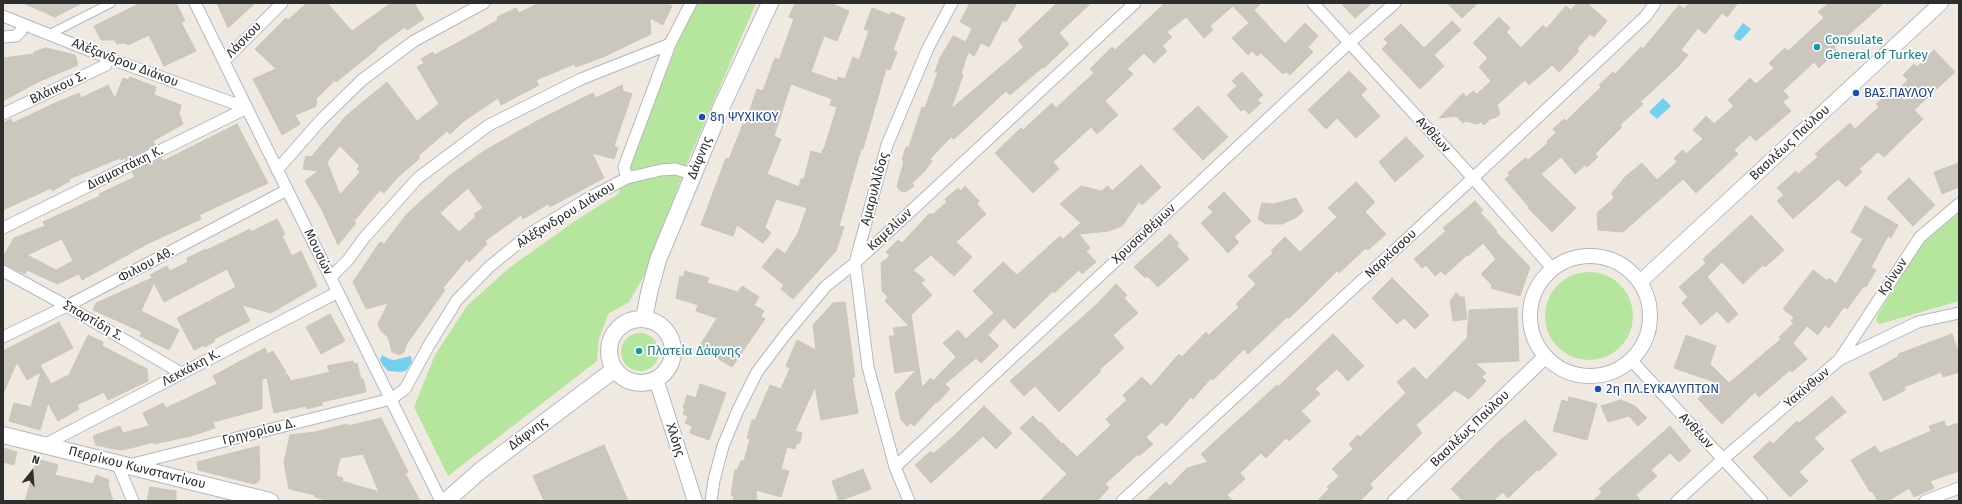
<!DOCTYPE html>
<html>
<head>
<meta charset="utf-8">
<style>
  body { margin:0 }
  #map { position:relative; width:1962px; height:504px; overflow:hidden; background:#efe9e1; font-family:"Fira Sans",sans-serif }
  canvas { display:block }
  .frame { position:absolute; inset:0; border:4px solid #2e2e2e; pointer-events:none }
  .north { position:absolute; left:12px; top:452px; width:40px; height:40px; -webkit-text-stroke:3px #fff; paint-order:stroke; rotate:17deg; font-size:11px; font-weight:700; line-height:16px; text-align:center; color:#2e2e2e }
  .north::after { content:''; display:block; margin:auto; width:14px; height:18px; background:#2e2e2e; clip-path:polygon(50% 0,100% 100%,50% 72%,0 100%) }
</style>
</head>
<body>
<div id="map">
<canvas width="1962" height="504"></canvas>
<div class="frame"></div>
<div class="north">N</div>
</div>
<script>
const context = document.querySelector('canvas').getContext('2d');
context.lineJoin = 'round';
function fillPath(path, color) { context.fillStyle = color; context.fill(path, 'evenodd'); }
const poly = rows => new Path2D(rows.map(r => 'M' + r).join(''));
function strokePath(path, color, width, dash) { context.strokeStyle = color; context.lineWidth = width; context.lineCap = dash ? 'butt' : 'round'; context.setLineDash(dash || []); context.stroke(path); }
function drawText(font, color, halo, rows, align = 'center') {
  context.font = font + ' "Fira Sans",sans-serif'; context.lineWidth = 3.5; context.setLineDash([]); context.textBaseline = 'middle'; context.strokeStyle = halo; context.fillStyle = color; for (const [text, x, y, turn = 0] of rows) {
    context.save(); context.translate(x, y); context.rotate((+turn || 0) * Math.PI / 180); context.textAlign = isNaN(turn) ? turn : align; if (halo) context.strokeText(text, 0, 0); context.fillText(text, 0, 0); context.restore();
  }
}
const green = poly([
  [698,3,756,3,690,156,644,276,629,302,608,314,599,339,597,361,448,476,414,407,435,355,467,306,509,268,575,221,618,194,678,42],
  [1959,210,1959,301,1880,324,1876,321,1878,314,1921,245],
  '1545 316a44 44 0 1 1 88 0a44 44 0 1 1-88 0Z',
  '621 352a19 19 0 1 1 38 0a19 19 0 1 1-38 0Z'
]);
const water = poly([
  [1743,23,1751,29,1740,41,1735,39,1734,35],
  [1663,98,1671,106,1657,119,1649,112],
  [382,355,389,359,394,360,411,356,412,362,407,370,402,372,388,371,382,364,380,360]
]);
const building = poly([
  [23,3,82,3,55,17,23,3],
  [141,3,176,3,185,21,181,22,196,51,164,66,149,35,128,45,125,43,117,44,114,40,101,40,94,26,141,3],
  [217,3,255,3,228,28,217,3],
  [307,3,327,3,352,31,391,3,414,3,424,19,407,30,405,27,376,48,377,49,336,82,335,80,316,99,317,103,315,107,295,115,300,124,282,135,253,79,276,69,255,49,286,18,288,20,307,3],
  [539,3,665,3,672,6,663,25,650,18,651,34,603,57,576,67,574,64,536,80,539,85,501,105,498,98,464,121,450,134,447,131,418,156,420,158,398,177,384,193,380,190,354,221,356,223,338,245,322,210,305,181,318,171,303,169,306,156,311,157,346,116,387,82,417,121,439,104,417,67,424,63,421,59,433,52,434,55,459,42,498,20,497,17,516,8,519,13,539,3],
  [340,146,360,166,357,169,360,172,340,195,327,162,340,146],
  [795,3,830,3,849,11,837,41,824,36,811,72,837,81,838,77,845,79,853,57,859,60,869,31,864,29,872,8,890,15,891,12,905,18,893,50,897,52,890,70,886,69,863,149,861,149,839,226,844,227,836,251,793,299,781,289,784,285,762,267,777,248,785,254,798,233,807,208,776,199,765,227,771,233,763,243,737,225,733,236,701,225,726,158,729,159,743,124,745,125,757,89,763,91,775,58,779,60,794,19,789,17,795,3],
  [791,84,832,99,830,105,837,107,824,149,823,149,821,154,811,151,804,179,801,179,799,187,767,174,781,139,774,136,791,84],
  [970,3,1017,3,1006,22,1003,20,989,47,981,43,974,56,968,52,961,74,963,75,951,109,1024,47,1018,40,1057,3,1091,3,1059,33,1069,44,1044,68,1043,67,1010,95,1006,91,954,139,951,137,930,159,932,161,925,171,912,183,914,186,907,191,902,192,897,187,904,161,902,160,906,147,909,147,922,107,925,108,938,72,935,72,940,58,953,36,966,42,972,28,960,22,970,3],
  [1165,3,1261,3,1254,10,1285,44,1305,23,1318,36,1308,47,1313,52,1290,75,1286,72,1283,74,1261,53,1257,56,1252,51,1248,55,1232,38,1249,23,1233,6,1210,26,1213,30,1204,38,1186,17,1167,32,1172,37,1162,46,1167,51,1154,63,1144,53,1127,69,1133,74,1105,101,1118,115,1097,134,1091,127,1053,162,1059,169,1033,193,995,153,1021,128,1023,130,1052,103,1056,108,1094,73,1090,69,1112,47,1115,50,1165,3],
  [1341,3,1372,3,1355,18,1341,3],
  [1447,3,1478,3,1462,18,1447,3],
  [1577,3,1587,3,1607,21,1594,37,1590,34,1577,49,1579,51,1559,72,1552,65,1529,85,1525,80,1497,105,1500,114,1497,117,1490,119,1484,125,1481,122,1476,124,1466,121,1463,123,1456,116,1439,118,1463,93,1466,97,1473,91,1477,94,1491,81,1479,67,1488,58,1473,43,1499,17,1510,28,1506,32,1521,48,1543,25,1546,29,1566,6,1571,10,1577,3],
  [1689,3,1738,3,1727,17,1722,13,1705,34,1698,28,1681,50,1688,55,1679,66,1640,102,1643,104,1620,125,1622,127,1595,154,1598,157,1587,167,1585,165,1575,174,1561,157,1541,174,1576,208,1552,232,1528,208,1529,207,1505,179,1510,175,1508,173,1525,158,1528,160,1548,143,1547,141,1556,133,1553,129,1564,119,1566,121,1601,87,1599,85,1613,72,1615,74,1641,47,1643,49,1679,5,1684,9,1689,3],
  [1829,3,1884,3,1834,48,1837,51,1819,68,1814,62,1783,91,1789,97,1783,102,1791,111,1756,141,1750,135,1734,150,1738,154,1696,193,1683,179,1623,232,1598,230,1597,213,1614,198,1612,193,1625,177,1642,163,1657,180,1677,162,1674,158,1683,150,1686,154,1703,139,1693,130,1706,116,1714,124,1734,106,1728,100,1750,78,1756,84,1774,68,1769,63,1785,48,1788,51,1824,18,1818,12,1829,3],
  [1452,21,1461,30,1434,55,1444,66,1420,89,1382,49,1388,43,1384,39,1401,24,1424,48,1452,21],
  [46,48,75,55,78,65,38,82,3,101,3,58,34,54,34,52,46,48],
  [1934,50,1955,72,1914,110,1923,119,1884,157,1878,152,1859,169,1862,172,1846,187,1838,179,1793,219,1777,201,1784,195,1777,188,1796,171,1798,174,1818,157,1815,154,1850,123,1855,129,1879,107,1876,104,1889,92,1892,95,1908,80,1903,75,1914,64,1917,67,1934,50],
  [1349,71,1367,89,1361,95,1380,116,1356,138,1337,118,1326,129,1308,110,1349,71],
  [1242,72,1263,95,1257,100,1261,103,1249,114,1244,109,1241,111,1227,95,1237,86,1232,81,1242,72],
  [130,77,156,87,154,95,181,105,179,114,183,124,153,141,155,145,126,160,125,158,121,160,120,158,69,179,70,181,52,191,51,188,3,210,3,123,11,119,13,123,55,103,79,93,81,98,108,85,115,98,123,78,128,80,130,77],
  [622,85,623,91,632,94,614,146,618,148,614,159,592,153,604,178,550,207,548,204,523,219,521,215,485,241,487,244,469,262,467,259,443,288,445,290,406,345,404,352,400,355,392,352,388,337,381,331,378,324,388,303,366,309,353,282,380,242,384,244,406,215,421,201,450,175,484,151,535,122,593,93,596,98,622,85],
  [468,188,483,208,474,214,476,216,459,232,440,213,468,188],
  [1198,106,1228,137,1203,160,1173,129,1198,106],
  [237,124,268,183,199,215,201,219,147,244,82,280,79,274,57,284,27,270,25,274,3,264,3,257,14,238,45,226,43,222,100,196,99,194,135,177,132,172,161,158,163,161,237,124],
  [62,239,73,261,56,270,27,255,62,239],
  [1406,137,1424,156,1395,182,1379,162,1406,137],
  [1959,163,1959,187,1942,194,1934,172,1959,163],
  [1141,165,1161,187,1142,205,1139,202,1122,226,1109,231,1079,234,1090,248,1086,251,1096,262,1082,274,1079,270,1054,293,1053,291,1014,329,1004,318,988,335,999,346,981,363,976,358,945,384,950,389,937,403,936,402,914,426,911,423,907,426,901,420,895,393,916,370,895,373,889,336,895,336,893,328,909,326,885,301,888,297,882,291,881,263,890,256,886,252,898,240,902,243,930,213,932,215,947,202,945,199,958,188,961,191,965,186,979,201,977,204,986,214,956,242,972,257,954,276,931,255,913,270,925,280,921,283,932,295,911,315,922,387,931,378,933,381,956,357,943,343,958,330,966,339,994,313,973,291,1003,262,1017,275,1060,236,1063,239,1081,223,1060,204,1081,186,1101,191,1108,186,1112,191,1141,165],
  [1909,178,1935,205,1913,226,1887,198,1909,178],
  [1356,182,1375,202,1365,212,1386,234,1368,250,1366,248,1339,273,1337,271,1306,302,1288,319,1287,317,1248,354,1244,349,1213,380,1211,378,1193,399,1191,397,1166,426,1162,422,1146,437,1153,444,1139,456,1138,454,1105,484,1109,488,1097,501,1040,501,1067,474,1020,428,1033,416,1039,423,1041,422,1062,444,1063,443,1077,457,1111,425,1106,419,1127,400,1123,395,1142,377,1151,386,1179,354,1182,357,1206,332,1209,335,1239,307,1236,304,1256,284,1248,276,1273,253,1271,251,1285,237,1300,252,1337,217,1328,208,1356,182],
  [1224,192,1251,221,1234,237,1239,242,1228,253,1201,223,1213,212,1208,207,1224,192],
  [1296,198,1303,211,1297,217,1282,224,1266,224,1258,219,1262,203,1273,204,1296,198],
  [1475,201,1483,210,1480,212,1497,231,1496,232,1530,267,1520,296,1491,288,1492,285,1481,274,1496,259,1483,243,1468,256,1467,255,1445,275,1441,271,1435,276,1426,265,1422,268,1414,259,1446,231,1443,228,1475,201],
  [1865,206,1898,225,1891,238,1888,236,1874,262,1871,267,1876,270,1866,287,1864,286,1847,309,1844,307,1829,328,1825,325,1818,335,1807,326,1793,343,1807,359,1792,372,1790,370,1759,397,1755,392,1722,424,1698,399,1715,382,1674,368,1686,335,1716,346,1710,364,1729,383,1781,339,1779,337,1794,323,1791,321,1794,317,1783,309,1813,270,1827,281,1829,278,1836,284,1863,239,1851,232,1865,206],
  [1751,215,1784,250,1765,267,1763,265,1743,284,1722,262,1707,277,1738,314,1728,323,1717,311,1701,325,1682,303,1688,297,1679,287,1706,263,1703,259,1751,215],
  [277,219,285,234,282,236,292,256,301,251,317,286,271,313,242,305,250,321,214,339,215,341,205,347,204,345,194,350,177,318,236,287,227,269,164,302,154,283,141,311,179,330,169,350,140,336,142,332,93,310,96,303,152,278,150,275,167,266,170,271,188,262,187,258,206,249,207,250,250,229,251,232,277,219],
  [1170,234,1179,244,1177,246,1189,259,1158,287,1147,276,1145,278,1134,267,1170,234],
  [685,271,709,278,707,283,738,292,742,286,759,297,754,305,764,311,761,316,765,319,732,367,699,347,717,318,696,311,698,305,676,298,680,276,683,277,685,271],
  [1392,278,1429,315,1415,329,1404,318,1397,324,1372,298,1392,278],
  [1116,284,1127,295,1124,298,1138,313,1113,335,1124,348,1099,370,1101,371,1059,412,1035,386,1024,396,1010,381,1096,305,1116,284],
  [1456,293,1461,297,1464,297,1467,319,1453,321,1450,301,1456,293],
  [845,302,855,377,852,378,858,413,821,420,815,387,795,431,802,433,800,443,797,443,795,449,787,447,781,469,789,471,781,497,756,490,757,501,733,501,734,496,731,495,735,470,737,470,741,461,744,461,750,439,747,438,752,420,755,420,770,385,781,389,790,368,786,366,797,340,816,350,813,325,833,303,845,302],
  [1517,308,1519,361,1475,363,1486,373,1482,377,1486,381,1469,399,1455,390,1416,425,1422,433,1370,484,1373,488,1360,501,1317,501,1329,489,1327,487,1339,476,1332,469,1353,449,1349,444,1358,435,1360,437,1406,393,1397,382,1414,367,1426,380,1467,338,1469,310,1517,308],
  [330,314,345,341,321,354,306,327,330,314],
  [59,322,73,348,40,365,51,384,69,375,88,335,103,342,102,346,147,369,148,381,108,400,104,392,77,405,79,409,58,421,48,403,40,430,9,421,14,403,31,407,41,372,27,380,17,362,3,394,3,351,59,322],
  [1333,334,1364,366,1348,381,1337,369,1315,389,1320,394,1301,411,1311,421,1289,441,1286,438,1266,458,1261,453,1240,473,1245,479,1227,495,1233,501,1146,501,1166,482,1170,486,1187,468,1208,462,1201,454,1277,385,1278,387,1333,334],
  [1952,334,1959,354,1959,372,1943,377,1941,372,1904,387,1905,390,1884,401,1869,373,1899,356,1898,354,1952,334],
  [265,348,268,354,273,351,286,372,280,375,287,374,291,381,330,372,327,366,353,361,354,364,357,363,361,379,363,379,366,392,322,402,322,405,307,409,306,406,274,413,267,378,262,379,262,409,213,422,215,428,191,436,154,444,154,442,127,449,119,450,96,445,93,436,120,426,123,433,149,426,143,413,163,403,166,408,217,384,213,376,265,348],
  [700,384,726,393,709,440,690,433,692,426,685,423,688,416,683,414,685,409,683,408,687,395,696,398,700,384],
  [1832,396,1846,412,1814,438,1824,449,1799,472,1808,481,1790,497,1753,457,1770,441,1773,444,1797,421,1799,423,1832,396],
  [1569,397,1597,404,1587,440,1553,431,1562,400,1568,402,1569,397],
  [1621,400,1635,406,1647,418,1638,426,1629,416,1608,422,1601,406,1621,400],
  [984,406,1012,433,996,449,983,436,931,483,915,465,931,451,933,454,955,435,984,406],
  [381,418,408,472,405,473,420,501,329,501,315,497,315,495,289,489,284,462,290,435,315,432,347,424,348,426,381,418],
  [363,454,379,492,342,481,343,478,336,476,340,458,363,454],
  [1525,420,1557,454,1539,471,1537,470,1508,498,1503,492,1493,501,1463,501,1451,489,1498,442,1525,420],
  [1944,421,1946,427,1959,423,1959,471,1930,481,1934,488,1914,497,1909,488,1888,501,1878,501,1872,491,1870,492,1851,460,1875,446,1880,453,1931,431,1929,426,1944,421],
  [1670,426,1691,451,1679,462,1670,453,1651,470,1657,476,1636,495,1641,501,1593,501,1602,492,1599,489,1670,426],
  [604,445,628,501,544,501,533,476,604,445],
  [259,446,260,478,258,482,254,484,198,470,197,462,259,446],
  [3,448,17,452,14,465,3,462,3,448],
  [37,459,58,465,55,475,93,484,96,475,109,480,108,484,113,501,25,501,37,459],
  [863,469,871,489,839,501,832,481,863,469],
  [150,487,176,491,176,501,147,501,150,487]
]);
const pedestrian = poly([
  [50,34,111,3]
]);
const minor = poly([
  [195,3,441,501],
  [1313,3,1473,178,1552,268],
  [3,16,108,58,247,108],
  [3,37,16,36,21,31,22,24],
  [224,61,282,3],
  [3,114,106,65,108,58],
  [277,170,321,120,362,80,414,41,484,3],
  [627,178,624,167,670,44,691,3],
  [3,228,247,108],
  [3,271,67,306,181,373],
  [331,277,348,260,364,238,418,178,489,125,581,79,670,44],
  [3,337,67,306,287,190],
  [1631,360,1762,501],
  [1839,360,1920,237,1959,204],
  [44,445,338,292],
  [117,463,133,501],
  [129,465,391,399,405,389,429,345,457,300,489,267,531,233,587,199,627,178,661,170,675,169,693,174],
  [895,467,1349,43,1395,3],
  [711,501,714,480,723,446,738,410,757,372,785,335,826,286,855,263,1135,3],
  [909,501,895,467,868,367,855,263,887,145,928,48,952,3],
  [1122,501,1473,178,1646,16,1655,3],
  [1677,501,1723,459,1839,360,1918,322,1959,313],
  [1925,501,1959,488]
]);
const tertiary = poly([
  '1530 316a60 60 0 1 1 120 0a60 60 0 1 1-120 0Z',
  [1640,282,1941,3],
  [656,379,695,501],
  [1395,501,1545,357]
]);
const secondary = poly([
  [644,319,649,293,658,260,721,108,770,3],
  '609 351a32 32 0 1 1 64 0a32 32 0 1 1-64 0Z',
  [3,435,270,501],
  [446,501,480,471,615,369]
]);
const markers = [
  [1817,47,4,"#0f9aa8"],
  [1856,93,4,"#1a4fb4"],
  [702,117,4,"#1a4fb4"],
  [639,351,4,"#0f9aa8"],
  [1598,389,4,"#1a4fb4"]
];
const streetNames = [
  ["Λάσκου",244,40,-46],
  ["Αλέξανδρου Διάκου",125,63,21],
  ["Βλάικου Σ.",58,88,-25],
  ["Ανθέων",1433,135,47],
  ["Βασιλέως Παύλου",1790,143,-43],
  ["Δάφνης",700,158,-68],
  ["Διαμαντάκη Κ.",125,168,-26],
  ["Αμαρυλλίδος",875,189,-75],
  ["Αλέξανδρου Διάκου",566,215,-32],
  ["Καμελίων",890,230,-43],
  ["Χρυσανθέμων",1144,234,-43],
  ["Μουσών",318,252,64],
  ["Ναρκίσσου",1391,254,-43],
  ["Φιλιου Αθ.",146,265,-28],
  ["Κρίνων",1893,277,-56],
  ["Σπαρτίδη Σ.",93,321,30],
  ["Λεκκάκη Κ.",191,368,-28],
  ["Υακίνθων",1807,388,-40],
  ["Βασιλέως Παύλου",1470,429,-44],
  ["Ανθέων",1696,431,47],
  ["Γρηγορίου Δ.",259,432,-14],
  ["Δάφνης",528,434,-37],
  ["Χλόης",675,440,72],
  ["Περρίκου Κωνσταντίνου",137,468,14]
];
const cultureNames = [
  ["Consulate",1825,40],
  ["General of Turkey",1825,55],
  ["Πλατεία Δάφνης",647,351]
];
const transitNames = [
  ["ΒΑΣ.ΠΑΥΛΟΥ",1864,93],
  ["8η ΨΥΧΙΚΟΥ",710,117],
  ["2η ΠΛ.ΕΥΚΑΛΥΠΤΩΝ",1606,389]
];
fillPath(green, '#b6e59e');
fillPath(water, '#75cff0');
fillPath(building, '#cbc7bf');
strokePath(building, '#cbc5ba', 1);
strokePath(pedestrian, '#b4b7c1', 10);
strokePath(minor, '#b4b7c1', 13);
strokePath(tertiary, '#b4b7c1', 16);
strokePath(secondary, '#b4b7c1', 18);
strokePath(pedestrian, '#fff', 8);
strokePath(minor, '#fff', 11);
strokePath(tertiary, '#fff', 14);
strokePath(secondary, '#fff', 16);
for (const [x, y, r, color] of markers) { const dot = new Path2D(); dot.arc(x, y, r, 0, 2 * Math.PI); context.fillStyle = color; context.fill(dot); strokePath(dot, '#fff', 1.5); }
drawText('13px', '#2e2e2e', '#fff', streetNames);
drawText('13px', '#0d838f', '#fff', cultureNames, 'left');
drawText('13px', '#164399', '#fff', transitNames, 'left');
</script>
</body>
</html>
